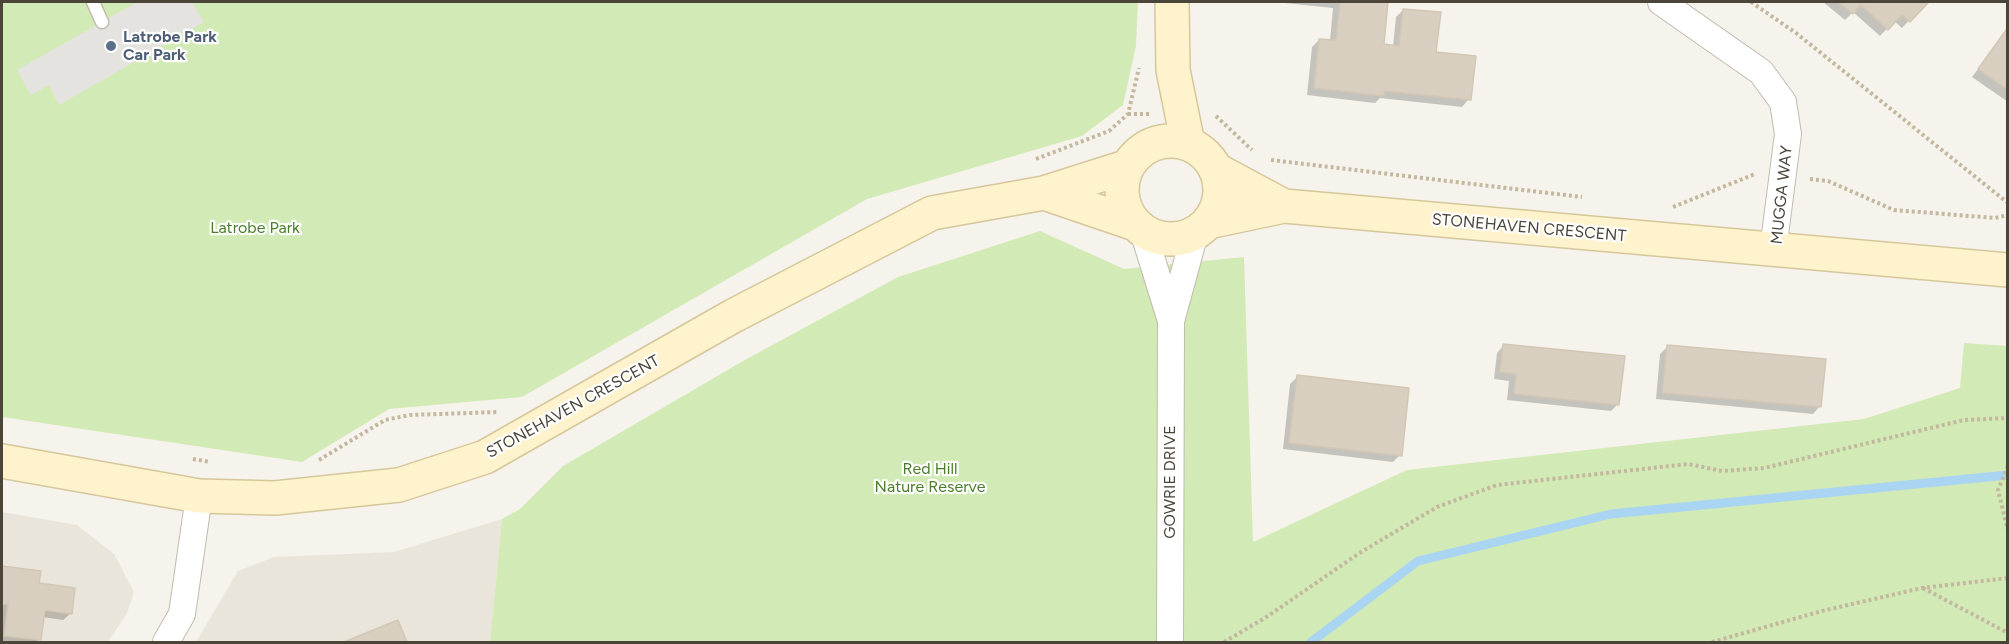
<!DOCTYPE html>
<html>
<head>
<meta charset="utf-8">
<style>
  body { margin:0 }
  #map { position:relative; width:2009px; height:644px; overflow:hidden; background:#f6f3ec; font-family:Figtree,sans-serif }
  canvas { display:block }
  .frame { position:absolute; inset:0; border:3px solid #4b4439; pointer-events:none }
</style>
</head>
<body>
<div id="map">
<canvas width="2009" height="644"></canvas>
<div class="frame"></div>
</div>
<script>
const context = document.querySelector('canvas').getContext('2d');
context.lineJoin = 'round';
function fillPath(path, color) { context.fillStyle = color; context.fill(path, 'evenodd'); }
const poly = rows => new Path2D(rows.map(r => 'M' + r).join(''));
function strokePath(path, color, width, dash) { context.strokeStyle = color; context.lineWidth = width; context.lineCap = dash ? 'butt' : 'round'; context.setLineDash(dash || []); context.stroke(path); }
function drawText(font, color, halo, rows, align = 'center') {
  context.font = font + ' Figtree,sans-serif'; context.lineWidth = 4.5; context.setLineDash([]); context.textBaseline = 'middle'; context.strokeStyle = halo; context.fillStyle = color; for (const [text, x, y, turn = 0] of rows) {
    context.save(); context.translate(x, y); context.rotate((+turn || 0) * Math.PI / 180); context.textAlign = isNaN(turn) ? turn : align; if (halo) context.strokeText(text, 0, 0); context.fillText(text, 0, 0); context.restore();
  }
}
const residential = poly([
  [2,512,77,525,114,554,134,592,127,613,108,642,2,642],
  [502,519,490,642,196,642,238,571,274,557,394,552]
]);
const green = poly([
  [2,2,1138,2,1136,46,1123,105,1082,136,867,199,522,397,389,409,302,462,2,417],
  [1040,231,1124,269,1244,257,1253,542,1407,470,1864,419,1960,388,1964,343,2007,346,2007,642,490,642,502,519,520,509,563,466,743,361,898,277]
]);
const parking = poly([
  [137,2,192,2,204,22,59,105,49,85,31,95,17,70]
]);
const shadow = poly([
  [1275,2,1387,2,1382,45,1393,47,1396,17,1403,10,1469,99,1462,107,1380,98,1375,103,1307,95,1312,47,1319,40,1330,41,1333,8],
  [1823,2,1927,2,1902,28,1894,21,1880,36,1853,12,1845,20],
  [2006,32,2008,34,2008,102,1972,77],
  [1504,345,1618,404,1611,411,1507,400,1509,381,1494,379,1497,353],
  [1667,347,1820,406,1813,414,1656,399,1660,354],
  [1297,377,1400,455,1393,462,1283,449,1290,384],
  [2,567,39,572,38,585,71,613,63,620,42,617,40,639,36,642,2,642],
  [397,622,405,642,348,642]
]);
const stream = poly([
  [1311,642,1418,561,1611,514,2008,475]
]);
const building = poly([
  [1340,2,1388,2,1384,44,1399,46,1403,9,1441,12,1436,52,1476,56,1471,100,1384,91,1384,96,1314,88,1319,39,1336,40,1340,2],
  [1838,2,1929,2,1910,22,1902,15,1888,30,1861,5,1853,14,1838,2],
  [2006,30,2008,32,2008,90,1978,69,2006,30],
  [1503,344,1625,356,1619,405,1514,394,1516,374,1500,372,1503,344],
  [1667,345,1826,359,1821,407,1662,393,1667,345],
  [1297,375,1409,388,1402,456,1289,443,1297,375],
  [2,566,41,571,39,583,75,588,72,614,45,610,41,640,4,636,8,604,2,604,2,566],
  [398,620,407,642,344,642,398,620]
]);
const path = poly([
  [1751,2,1796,33,2008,203],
  [1128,114,1149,114],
  [1216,116,1252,150],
  [1036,159,1109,131,1128,114,1139,68],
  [1271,160,1582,197],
  [1810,179,1828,181,1894,210,1995,218,2008,215],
  [1673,207,1755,174],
  [193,459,210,462],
  [319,460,385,420,410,415,498,412],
  [2008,466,1998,490,2008,531],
  [1923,588,2008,633],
  [1224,642,1265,618,1361,552,1437,507,1497,485,1688,464,1722,471,1764,468,1964,420,2008,418],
  [1712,642,1822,611,1922,588,2008,578]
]);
const service = poly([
  [93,2,102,22]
]);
const minor = poly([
  [1661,2,1761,72,1783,102,1788,134,1773,250],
  [1143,231,1171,321],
  [166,642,182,614,199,496],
  [1170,642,1171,321,1195,233]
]);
const secondary = poly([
  [1172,2,1173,70,1188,144],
  '1122 190a49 49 0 1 1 98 0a49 49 0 1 1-98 0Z',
  [1215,169,1284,206],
  [1044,193,1135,224],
  [1208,222,1284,206,2008,270],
  [2,461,199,496,275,498,399,485,485,457,733,316,932,213,1044,193,1126,167]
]);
const markers = [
  [111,46,6,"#5c6f8a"]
];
const serviceNames = [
  ["Latrobe Park",123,37],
  ["Car Park",123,55]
];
const streetNames = [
  ["MUGGA WAY",1782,195,-84],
  ["STONEHAVEN CRESCENT",1529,228,5],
  ["STONEHAVEN CRESCENT",573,407,-29],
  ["GOWRIE DRIVE",1170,482,-90]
];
const parkNames = [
  ["Latrobe Park",255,228],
  ["Red Hill",930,469],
  ["Nature Reserve",930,487]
];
fillPath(residential, '#eae5da');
fillPath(green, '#d2eab5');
fillPath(parking, '#e5e3e0');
fillPath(shadow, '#0003');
strokePath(stream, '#a9d4f2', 9);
fillPath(building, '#d8cfc1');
strokePath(building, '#d3c7b4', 1.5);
strokePath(service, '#c2bbae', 15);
strokePath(minor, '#c2bbae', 28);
strokePath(secondary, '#d6c79b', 36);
strokePath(path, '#c4b79f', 4, [3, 3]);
strokePath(service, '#fff', 12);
strokePath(minor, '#fff', 26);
strokePath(secondary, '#fff3cd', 33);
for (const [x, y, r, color] of markers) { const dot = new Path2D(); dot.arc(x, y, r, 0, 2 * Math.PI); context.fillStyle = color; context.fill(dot); strokePath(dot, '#fff', 2); }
drawText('bold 16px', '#4e5e75', '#fff', serviceNames, 'left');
drawText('16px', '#4b4439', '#fff', streetNames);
drawText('16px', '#4a7f2a', '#fff', parkNames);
</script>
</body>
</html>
